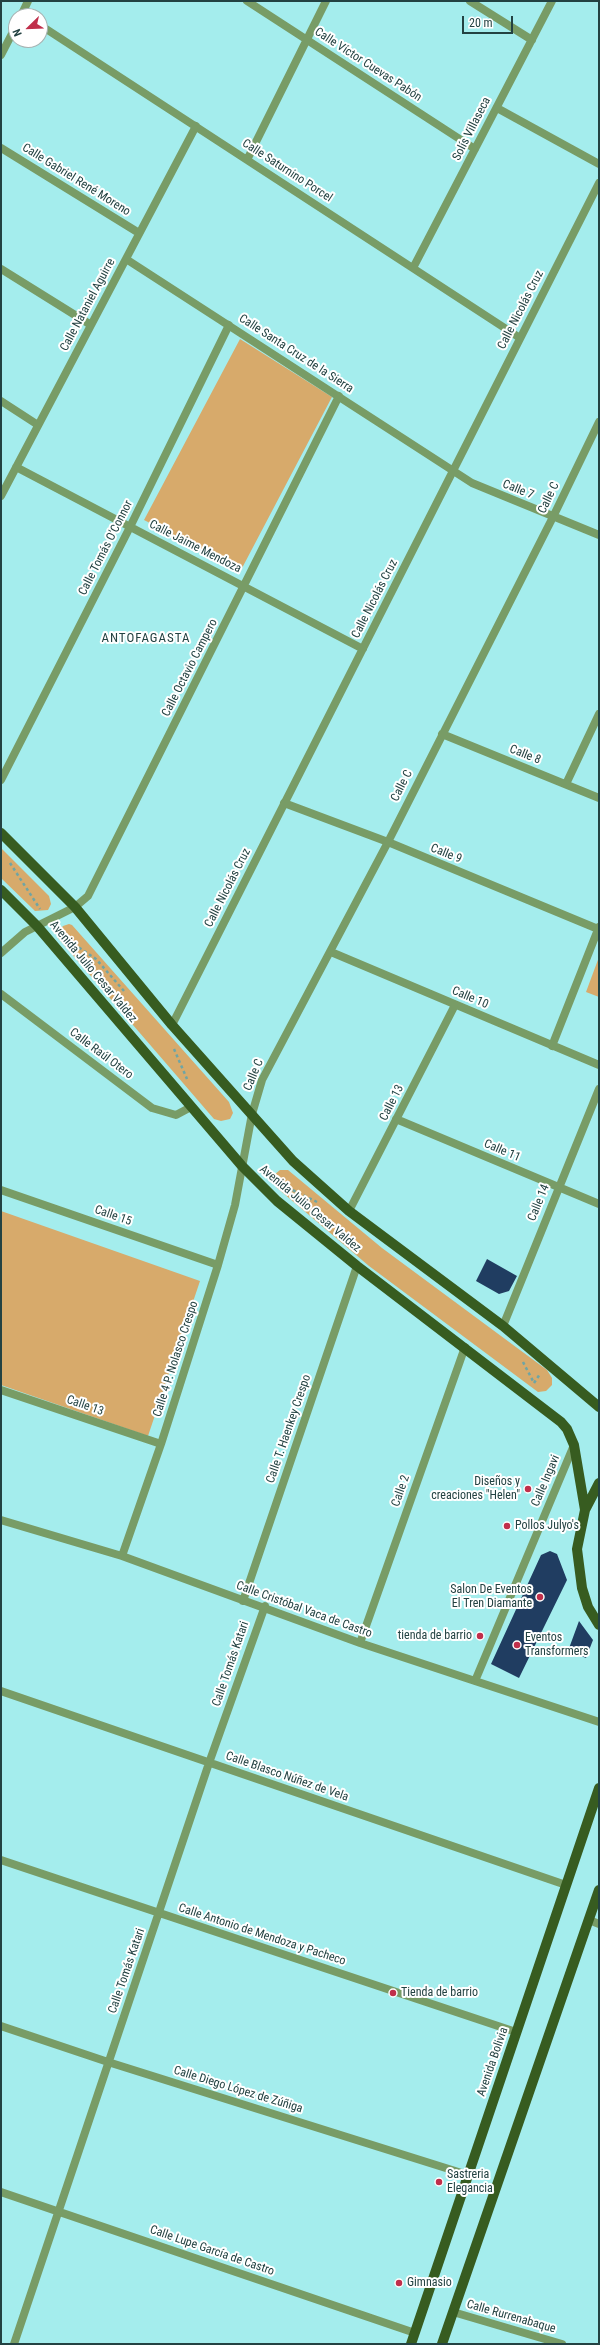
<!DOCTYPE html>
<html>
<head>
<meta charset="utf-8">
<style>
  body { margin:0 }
  #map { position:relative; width:600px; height:2345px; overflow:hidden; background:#a4eded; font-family:"Roboto Condensed",sans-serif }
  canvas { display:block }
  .frame { position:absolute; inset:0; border:2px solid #234242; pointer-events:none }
  .north { position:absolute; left:8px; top:8px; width:40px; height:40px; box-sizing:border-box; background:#fff; border:1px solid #a7b3b3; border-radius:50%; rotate:247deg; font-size:11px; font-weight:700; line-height:16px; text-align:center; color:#234242 }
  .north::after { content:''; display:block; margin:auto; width:14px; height:18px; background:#c02f4b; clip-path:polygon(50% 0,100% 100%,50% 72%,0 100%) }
  .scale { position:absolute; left:462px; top:16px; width:51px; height:18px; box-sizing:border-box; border:2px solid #234242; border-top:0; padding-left:5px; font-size:12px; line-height:14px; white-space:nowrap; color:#234242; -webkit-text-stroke:3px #fff; paint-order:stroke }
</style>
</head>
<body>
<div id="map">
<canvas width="600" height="2345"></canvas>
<div class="frame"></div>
<div class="north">N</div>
<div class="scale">20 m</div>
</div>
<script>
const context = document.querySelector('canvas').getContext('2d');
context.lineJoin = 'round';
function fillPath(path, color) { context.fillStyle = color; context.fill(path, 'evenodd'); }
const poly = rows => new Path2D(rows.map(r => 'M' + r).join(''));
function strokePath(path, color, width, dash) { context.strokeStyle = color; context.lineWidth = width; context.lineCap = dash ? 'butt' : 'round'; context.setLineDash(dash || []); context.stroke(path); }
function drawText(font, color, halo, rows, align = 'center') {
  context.font = font + ' "Roboto Condensed",sans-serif'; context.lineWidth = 4; context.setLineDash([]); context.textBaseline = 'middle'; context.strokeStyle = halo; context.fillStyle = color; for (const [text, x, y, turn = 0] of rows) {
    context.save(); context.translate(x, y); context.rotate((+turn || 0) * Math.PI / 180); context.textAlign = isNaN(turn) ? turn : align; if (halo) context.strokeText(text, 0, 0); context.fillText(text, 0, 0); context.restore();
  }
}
const green = poly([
  [240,339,332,397,241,570,144,520],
  [1,848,49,896,51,904,48,910,35,911,1,878],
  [69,924,72,925,229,1102,233,1113,230,1119,221,1121,214,1119,58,938,59,931,63,926],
  [599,957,599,997,586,992],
  [280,1170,288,1170,382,1248,547,1370,552,1378,552,1385,546,1391,538,1392,369,1266,276,1187,274,1175],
  [1,1211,200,1281,148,1436,1,1385]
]);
const building = poly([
  [487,1259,517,1276,509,1291,499,1294,476,1281],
  [550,1551,557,1554,567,1580,519,1678,491,1664,541,1555],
  [579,1621,593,1640,586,1658,568,1651]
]);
const path = poly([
  [10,863,40,909],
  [69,941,96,959,124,991],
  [174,1049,187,1079],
  [282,1185,317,1202],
  [523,1362,534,1383],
  [534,1383,540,1374]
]);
const minor = poly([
  [247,1,475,149],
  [470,1,532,40],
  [21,16,28,1],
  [40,25,520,338],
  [1,55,16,26],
  [497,108,599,164],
  [1,148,139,233],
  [247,160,326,1],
  [126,259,472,483,599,535],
  [413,268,552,1],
  [1,269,91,325],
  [1,401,38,425],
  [16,467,363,649],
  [1,496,196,126],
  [442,734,599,798],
  [1,780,130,527,229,325],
  [566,784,599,714],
  [284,803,388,842,598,929],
  [331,952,599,1065],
  [1,953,25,932,75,907,88,896,339,396],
  [1,994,152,1108,176,1115,191,1107],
  [172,1025,599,183],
  [552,1046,599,927],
  [396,1119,599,1204],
  [1,1190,218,1265],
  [349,1211,455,1005],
  [503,1326,599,1089],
  [1,1390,161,1444],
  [1,1520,122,1556,360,1643,599,1722],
  [122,1556,161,1444,218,1265,235,1205,252,1114,262,1080,388,842,553,517,599,422],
  [243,1601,357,1266],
  [360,1643,465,1347],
  [475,1681,574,1445],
  [1,1691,566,1885],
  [1,1860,516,2032],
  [589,1920,599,1924],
  [1,2026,108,2062,468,2175],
  [1,2192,415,2333],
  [453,2312,562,2344],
  [14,2344,209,1763,265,1606]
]);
const primary = poly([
  [1,833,75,907,172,1025,293,1161,349,1211,503,1326,599,1407],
  [1,890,37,926,242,1166,277,1201,357,1266,561,1422,567,1429,574,1445,585,1510],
  [599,1483,585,1510,577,1549,582,1588,588,1607,599,1625],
  [411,2344,599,1788],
  [442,2344,599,1890]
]);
const markers = [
  [528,1489,4,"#c02f4b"],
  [507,1526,4,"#c02f4b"],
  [540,1597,4,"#c02f4b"],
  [480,1636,4,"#c02f4b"],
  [517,1645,4,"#c02f4b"],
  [393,1993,4,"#c02f4b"],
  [439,2182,4,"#c02f4b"],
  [399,2283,4,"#c02f4b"]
];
const streetNames = [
  ["Calle Víctor Cuevas Pabón",368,65,33],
  ["Solís Villaseca",472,129,-63],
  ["Calle Saturnino Porcel",287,171,33],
  ["Calle Gabriel René Moreno",76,180,32],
  ["Calle Nataniel Aguirre",88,305,-62],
  ["Calle Nicolás Cruz",521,310,-63],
  ["Calle Santa Cruz de la Sierra",296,354,33],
  ["Calle 7",518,490,22],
  ["Calle C",549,498,-64],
  ["Calle Jaime Mendoza",195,547,27],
  ["Calle Tomás O'Connor",106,548,-63],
  ["Calle Nicolás Cruz",375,599,-63],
  ["Calle Octavio Campero",190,668,-63],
  ["Calle 8",525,755,22],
  ["Calle C",402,786,-63],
  ["Calle 9",446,854,22],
  ["Calle Nicolás Cruz",228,888,-63],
  ["Avenida Julio Cesar Valdez",93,972,50],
  ["Calle 10",470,998,23],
  ["Calle Raúl Otero",101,1054,37],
  ["Calle C",254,1075,-67],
  ["Calle 13",392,1103,-63],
  ["Calle 11",502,1151,23],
  ["Calle 14",539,1203,-68],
  ["Avenida Julio Cesar Valdez",310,1209,40],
  ["Calle 15",113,1216,19],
  ["Calle 4 P. Nolasco Crespo",176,1359,-72],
  ["Calle 13",85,1406,19],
  ["Calle T. Haenkey Crespo",289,1429,-71],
  ["Calle Ingavi",546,1481,-67],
  ["Calle 2",401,1491,-71],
  ["Calle Cristóbal Vaca de Castro",304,1610,20],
  ["Calle Tomás Katari",231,1664,-71],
  ["Calle Blasco Núñez de Vela",287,1777,19],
  ["Calle Antonio de Mendoza y Pacheco",262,1935,18],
  ["Calle Tomás Katari",127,1971,-71],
  ["Avenida Bolivia",493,2062,-71],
  ["Calle Diego López de Zúñiga",238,2090,17],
  ["Calle Lupe García de Castro",212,2251,19],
  ["Calle Rurrenabaque",511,2317,16]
];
const poiNames = [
  ["Diseños y",520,1482,"right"],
  ["creaciones \"Helen\"",520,1496,"right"],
  ["Pollos Julyo's",515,1526],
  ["Salon De Eventos",532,1590,"right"],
  ["El Tren Diamante",532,1604,"right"],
  ["tienda de barrio",472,1636,"right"],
  ["Eventos",525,1638],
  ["Transformers",525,1652],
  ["Tienda de barrio",401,1993],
  ["Sastreria",447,2175],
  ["Elegancia",447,2189],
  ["Gimnasio",407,2283]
];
const neighbourhoodNames = [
  ["ANTOFAGASTA",146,639]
];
fillPath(green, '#d7aa6b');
fillPath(building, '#203d61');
strokePath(path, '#6ea5a5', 2.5, [3, 3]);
strokePath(minor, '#789c66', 8);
strokePath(primary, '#375c20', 10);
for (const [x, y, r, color] of markers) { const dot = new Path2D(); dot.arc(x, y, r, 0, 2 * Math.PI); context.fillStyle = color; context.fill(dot); strokePath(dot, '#fff', 1.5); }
drawText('12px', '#234242', '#fff', streetNames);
drawText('12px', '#234242', '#fff', poiNames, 'left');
context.letterSpacing = '1px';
drawText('13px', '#234242', '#fff', neighbourhoodNames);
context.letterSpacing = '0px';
</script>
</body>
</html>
